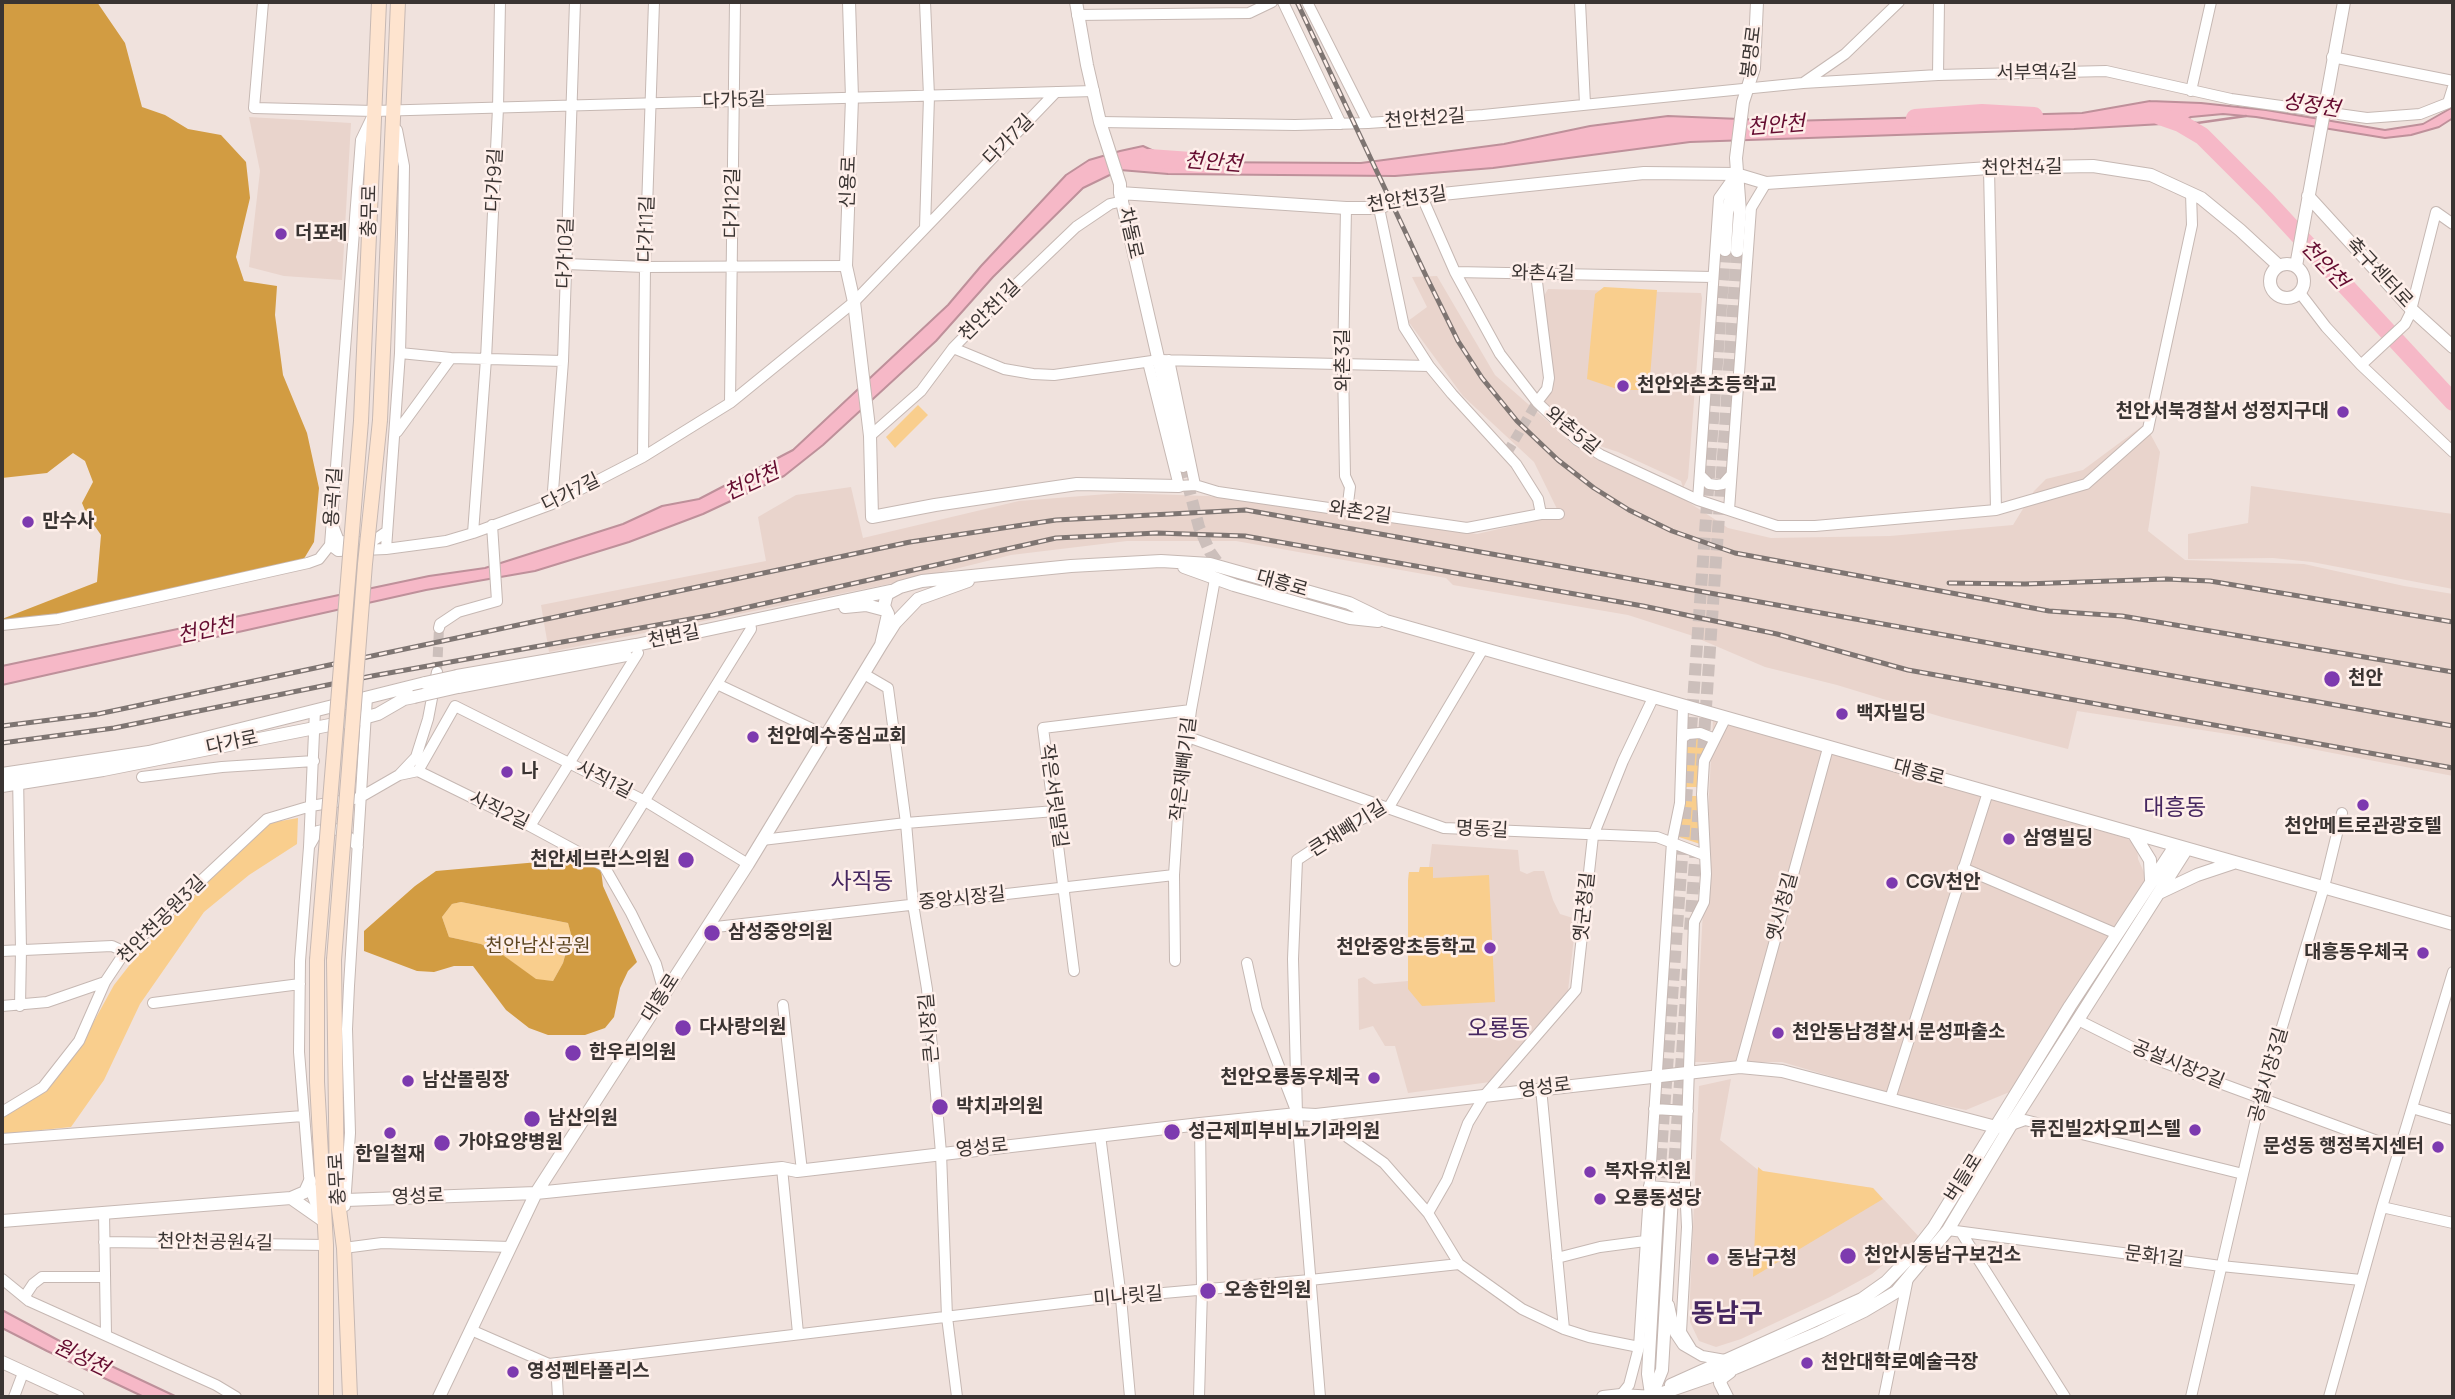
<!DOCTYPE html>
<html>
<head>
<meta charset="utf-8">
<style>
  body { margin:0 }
  #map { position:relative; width:2455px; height:1399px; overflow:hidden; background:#f0e2dd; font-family:Manrope,sans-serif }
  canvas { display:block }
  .frame { position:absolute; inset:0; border:4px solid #3a3432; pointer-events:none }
</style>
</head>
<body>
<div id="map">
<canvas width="2455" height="1399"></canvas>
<div class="frame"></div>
</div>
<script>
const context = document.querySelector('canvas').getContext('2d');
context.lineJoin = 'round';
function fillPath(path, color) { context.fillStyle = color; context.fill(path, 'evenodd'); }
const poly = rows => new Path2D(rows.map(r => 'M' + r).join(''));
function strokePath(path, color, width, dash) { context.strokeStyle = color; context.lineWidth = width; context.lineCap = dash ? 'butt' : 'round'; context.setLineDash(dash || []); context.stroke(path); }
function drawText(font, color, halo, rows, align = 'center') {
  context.font = font + ' Manrope,"Noto Sans KR",sans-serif'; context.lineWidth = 5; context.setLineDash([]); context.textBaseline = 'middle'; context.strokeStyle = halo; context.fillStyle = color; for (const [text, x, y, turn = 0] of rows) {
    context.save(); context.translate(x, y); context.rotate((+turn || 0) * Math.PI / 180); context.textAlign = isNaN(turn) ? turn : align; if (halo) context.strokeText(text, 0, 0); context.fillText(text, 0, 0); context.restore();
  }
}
const built = poly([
  [249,117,351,123,342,280,284,276,249,267,260,171],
  [1437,276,1495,375,1577,447,1615,468,1625,470,1676,494,1728,528,1771,538,1890,536,2013,525,2034,491,2046,479,2083,470,2145,424,2160,452,2148,531,2185,560,2304,564,2404,586,2453,594,2453,776,2254,738,2077,711,2068,749,1942,717,1837,685,1765,667,1690,635,1628,615,1453,585,1446,578,1236,541,1127,541,1011,555,919,578,549,652,541,605,766,561,758,517,796,495,851,487,863,538,1019,501,1120,493,1208,496,1477,534,1547,518,1558,511,1534,462,1463,396,1408,321,1427,307,1412,277],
  [1548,289,1701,293,1702,298,1688,478,1683,488,1681,481,1618,452,1597,445,1574,430,1544,404,1547,396,1544,296],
  [2251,486,2453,514,2453,589,2312,562,2273,558,2188,559,2188,534,2248,523],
  [1713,720,2126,838,2137,845,2138,859,2147,879,2012,1091,1966,1110,1898,1096,1782,1062,1695,1062],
  [1432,844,1518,850,1520,871,1527,874,1534,871,1544,871,1553,900,1560,914,1576,919,1568,991,1490,1082,1408,1093,1395,1046,1385,1046,1373,1026,1359,1030,1358,979,1364,977,1374,984,1408,981,1408,881,1409,872,1419,872,1420,867,1429,867],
  [1731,1079,1720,1140,1762,1173,1873,1188,1923,1241,1910,1243,1872,1274,1830,1297,1741,1339,1716,1347,1699,1341,1690,1322,1690,1297,1699,1086]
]);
const green = poly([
  [1604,287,1657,290,1649,390,1620,390,1587,379,1595,294],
  [918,405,928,415,895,448,886,437],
  [1693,736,1711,739,1699,789,1696,787,1682,787,1684,742],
  [1689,796,1699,796,1700,844,1679,837,1678,833,1682,800,1689,800],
  [298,818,297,844,249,875,204,912,140,1004,104,1080,71,1127,2,1134,2,1116,8,1114,82,1043,114,985,139,953,178,911,269,823],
  [1420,867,1433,867,1433,878,1489,875,1495,1002,1422,1006,1408,989,1408,881,1409,872,1419,872],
  [461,902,568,923,571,933,563,963,553,981,536,980,503,955,481,944,449,937,442,917,452,904],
  [1758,1167,1763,1171,1873,1188,1883,1199,1753,1277]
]);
const forest = poly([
  [2,2,97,2,125,43,142,107,165,115,188,129,221,135,246,162,250,198,236,257,244,281,277,286,275,315,283,375,307,433,319,488,314,542,302,562,49,617,2,625,2,619,97,582,101,535,87,515,82,503,93,482,85,461,73,453,47,473,2,478],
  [550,861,583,864,595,862,601,870,603,886,637,962,628,971,620,988,614,1017,605,1028,585,1035,548,1035,529,1028,506,1010,473,966,454,966,434,972,417,971,364,951,364,931,415,886,436,871],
  [461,902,568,923,571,934,563,963,553,981,536,979,503,955,481,944,449,937,442,917,452,904]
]);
const water = poly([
  [2150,101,2201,103,2266,110,2385,130,2423,124,2453,107,2453,118,2439,127,2411,135,2385,138,2256,117,2223,114,2191,117,2180,123,2074,129,1690,142,1493,168,1395,176,1168,174,1120,170,1083,188,993,277,936,341,823,445,784,476,703,514,629,542,535,571,426,590,2,685,2,666,429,576,485,568,623,524,662,506,699,499,793,450,948,305,981,266,1066,175,1089,160,1120,151,1143,146,1178,162,1361,163,1504,144,1590,126,1668,116,1788,121,2082,113,2150,101],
  [2,1310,69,1346,177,1397,144,1397,47,1351,2,1328,2,1310]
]);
const stream = poly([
  [2183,121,2197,123,2246,116]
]);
const river = poly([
  [2160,116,2180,123,2202,136,2266,200,2453,402],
  [1915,118,1982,113,2034,116],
  [1149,158,1233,164]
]);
const minorTunnel = poly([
  [1507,453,1537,402],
  [437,672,439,628]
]);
const tertiaryTunnel = poly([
  [1183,466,1199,527,1210,552,1223,570,1239,579],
  [1702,766,1737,251],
  [1690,930,1699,805],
  [1658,1196,1725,250],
  [1672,1196,1688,969]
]);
const minor = poly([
  [263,2,254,108,374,111,1094,91],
  [925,2,929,96,925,228],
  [1283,2,1341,124],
  [1307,2,1368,123],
  [1580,2,1585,104],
  [1077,15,1249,13,1272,2],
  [2332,57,2453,81],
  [1938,75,1939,2],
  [1803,83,1845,54,1899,2],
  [2191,91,2211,2],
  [1100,122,1295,125,1368,123,1483,115,1803,83,1938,75,2106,71,2231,99,2367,118,2420,114,2448,103,2453,87],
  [1422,197,1455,272,1713,277],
  [1346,208,1343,365,1345,476,1350,487,1347,511],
  [1379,208,1404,327,1429,366,1452,394,1516,464,1538,499,1541,514],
  [566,264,645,267,846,266],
  [1455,272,1500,354,1537,402],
  [1536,274,1549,378,1547,389,1537,402,1577,440,1601,455,1698,500,1777,526,1815,526,1996,510,1989,168],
  [2300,293,2326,327,2361,365,2453,452],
  [953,348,1004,369,1033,374,1054,375,1159,360,1429,366],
  [400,353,451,358,563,361],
  [1169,360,1195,485],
  [1148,362,1179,486,1195,485,1218,492,1467,528,1541,514,1559,514],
  [2361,365,2405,324,2410,314,2436,212,2453,224],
  [730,403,735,2],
  [397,432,451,358],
  [870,436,921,391,953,348,1005,295,1076,227,1110,204,1123,201],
  [643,457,645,267,654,2],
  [1700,475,1709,484,1717,485,1723,484,1731,475],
  [1698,500,1719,198,1734,177],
  [552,504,563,361,575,2],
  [1729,510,1751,208,1766,183],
  [1996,510,2086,484,2148,429,2192,225,2191,193],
  [334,528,339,541,370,543,386,532],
  [473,533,486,359,498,108,500,2],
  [330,545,338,551,386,549,446,541,473,533,552,504,643,457,730,403,854,302,1056,92],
  [386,549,400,353,403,233,404,166,397,130],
  [2,625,58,619,308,563,319,559,330,545,361,140,372,117],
  [439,628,440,624,458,612,497,601,492,525],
  [864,674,888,688,906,823,913,904,927,989,941,1153,947,1317,957,1397],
  [717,684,825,735],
  [315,710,309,847,300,961,299,1052,309,1176,313,1197,322,1221],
  [1188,737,1444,828,1657,837,1704,855],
  [1682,738,1688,734,1700,733,1715,739],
  [418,771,530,826,604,866,631,913,656,964,664,992],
  [18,775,21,950,20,1006],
  [399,775,418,771,455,706,645,801,748,864],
  [142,777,222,767,314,761],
  [530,826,638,653],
  [762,840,906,823,1055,811],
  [310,845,318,831,332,828,345,833,358,847],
  [604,866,751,629,750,622],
  [1963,868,2117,934],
  [707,928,1174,875],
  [2,951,112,946,125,952],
  [1175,961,1174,875,1179,800,1191,710,1215,579],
  [1247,963,1257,1009,1295,1108],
  [1074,971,1043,728,1191,710],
  [153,1003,300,984],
  [783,1005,802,1171],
  [2,1006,47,1002,105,982,125,952,267,819,311,806,359,798,399,775,416,757,428,719,437,672],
  [2078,1020,2160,1061,2399,1149],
  [1740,1067,1828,748],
  [1541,1088,1564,1329],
  [1890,1099,1988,792],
  [2412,1108,2453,1120],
  [1654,1109,1688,1111],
  [2,1112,43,1087,79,1041,105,982],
  [1316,1115,1384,1163,1428,1213,1459,1264,1522,1309,1564,1329,1589,1337,1639,1347],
  [2011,1125,2025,1120,2243,1174],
  [1100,1135,1121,1298,1130,1397],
  [2,1139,303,1116],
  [782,1168,798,1333],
  [1649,1186,1685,1189],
  [345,1206,350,1133,347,1029,349,986,367,697],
  [2382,1207,2453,1223],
  [104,1212,106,1335],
  [1428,1213,1447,1180,1468,1123,1485,1095,1576,990,1593,836,1623,761,1653,698],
  [1948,1230,2221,1266,2361,1280],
  [1961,1232,2065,1397],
  [104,1242,326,1245],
  [344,1248,382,1243,510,1247],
  [1557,1258,1600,1247,1645,1241],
  [2,1279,29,1301,216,1385,236,1397],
  [25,1296,33,1284,42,1277,104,1277],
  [1669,1305,1675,1333,1683,1345,1702,1356,1725,1360],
  [471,1330,549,1364,1096,1299,1310,1280,1459,1264],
  [1692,1350,1681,1332,1687,1227,1685,1185,1694,922,1704,902,1706,874,1702,794,1704,761,1725,719],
  [556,1364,558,1397],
  [1621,1395,1629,1385,1639,1347,1669,887,1672,842,1680,803,1683,707],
  [14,1397,23,1373],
  [1199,1397,1202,1290,1200,1124],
  [1320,1397,1297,1114,1293,959,1297,860,1353,823,1389,807,1483,649],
  [1884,1397,1908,1278],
  [2191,1397,2261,1097,2324,887,2342,813],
  [2329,1397,2382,1207,2453,972]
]);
const tertiary = poly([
  [849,2,852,98,846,266,854,302,870,436,872,517,935,505,1077,484,1179,486],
  [1076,2,1087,65,1100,122,1120,184,1120,193,1183,466],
  [1120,193,1346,208,1379,208,1404,198,1644,173,1736,174,1766,183,1989,168,2093,166,2151,175,2201,198,2240,230,2279,266],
  [2308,196,2411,309,2453,347],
  [1725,250,1727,213,1734,185],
  [1737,251,1740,212,1736,158,1743,102,1754,68,1757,2],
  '2270 281a17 17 0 1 1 34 0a17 17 0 1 1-34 0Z',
  [2296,266,2344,2],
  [1184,567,1234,585,1350,618,1378,621],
  [845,607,866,605,885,610],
  [881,645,888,614,884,606,887,594,900,587,922,581,1071,566,1161,561,1210,564,1349,603,1386,621,2453,924],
  [457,676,636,645,890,591],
  [458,687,626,655],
  [2,774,149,752,425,683],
  [2,786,103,770,360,719,378,714,404,699,414,697],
  [2134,834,2150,860,2151,880],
  [2159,893,2197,875,2233,863],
  [291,1198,321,1219],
  [346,1200,536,1193,782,1168,797,1171,1200,1124,1297,1114,1316,1115,1740,1067,1782,1071,1996,1127,2011,1125],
  [2,1221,291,1198,305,1192,310,1181],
  [2,1362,78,1397],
  [1671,1385,1862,1299,1886,1282,1912,1255,1934,1227,2070,1006,2175,846],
  [1651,1394,1648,1374,1658,1196],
  [439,1397,536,1193,748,864,881,645,895,623,918,599,968,581],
  [1603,1397,1621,1395,1654,1397],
  [1651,1397,1735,1368,1820,1332,1864,1311,1896,1292,1948,1230,2011,1125,2186,850],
  [1651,1397,1662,1370,1672,1196],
  [1727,1397,1720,1383,1722,1378,1730,1372]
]);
const secondary = poly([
  [380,420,398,2],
  [361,421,379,2],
  [317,960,317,1082,326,1245,326,1397],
  [334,960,337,1194,344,1248,350,1397]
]);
const rail = poly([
  [1297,2,1427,278,1458,341,1482,378,1517,421,1558,460,1594,488,1629,510,1672,531,1735,553,2049,611,2122,616,2453,672],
  [1949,583,2025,584,2166,579,2210,581,2453,622],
  [2,726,98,714,910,542,1056,520,1246,510,2453,726],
  [2,743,114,728,372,676,713,615,1056,538,1157,533,1245,536,1643,606,1777,634,1908,670,2453,768]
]);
const tertiaryBridge = poly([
  [425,683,457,676],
  [414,697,458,687]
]);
const secondaryBridge = poly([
  [317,960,361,421],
  [334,960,365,564,380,420]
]);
const markers = [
  [281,234,7,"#7d3aaf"],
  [1623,386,7,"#7d3aaf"],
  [2343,412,7,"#7d3aaf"],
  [28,522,7,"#7d3aaf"],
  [2332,679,9,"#7d3aaf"],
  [1842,714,7,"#7d3aaf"],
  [753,737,7,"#7d3aaf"],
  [507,772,7,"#7d3aaf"],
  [2363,805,7,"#7d3aaf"],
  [2009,839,7,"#7d3aaf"],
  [686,860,9,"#7d3aaf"],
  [1892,883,7,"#7d3aaf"],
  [712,933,9,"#7d3aaf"],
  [1490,948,7,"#7d3aaf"],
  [2423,953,7,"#7d3aaf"],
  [683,1028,9,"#7d3aaf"],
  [1778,1033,7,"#7d3aaf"],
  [573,1053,9,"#7d3aaf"],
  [1374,1078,7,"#7d3aaf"],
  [408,1081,7,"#7d3aaf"],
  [940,1107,9,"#7d3aaf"],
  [532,1119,9,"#7d3aaf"],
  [2195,1130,7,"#7d3aaf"],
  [1172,1132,9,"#7d3aaf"],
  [390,1133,7,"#7d3aaf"],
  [442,1143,9,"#7d3aaf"],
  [2438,1147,7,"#7d3aaf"],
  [1590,1172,7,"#7d3aaf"],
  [1600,1199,7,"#7d3aaf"],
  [1848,1256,9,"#7d3aaf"],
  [1713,1259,7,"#7d3aaf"],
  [1208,1291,9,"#7d3aaf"],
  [1807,1363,7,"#7d3aaf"],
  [513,1372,7,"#7d3aaf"]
];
const streetNames = [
  ["봉명로",1752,52,-83],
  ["서부역4길",2037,73,-1],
  ["다가5길",734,101,-2],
  ["천안천2길",1425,119,-4],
  ["다가7길",1009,140,-45],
  ["천안천4길",2022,168,-1],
  ["다가9길",495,180,-87],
  ["신용로",849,182,-88],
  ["천안천3길",1407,200,-9],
  ["다가12길",733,203,-89],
  ["충무로",370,211,-89],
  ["다가11길",647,229,-88],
  ["차돌로",1130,233,77],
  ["다가10길",566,253,-88],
  ["축구센터로",2379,273,47],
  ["와촌4길",1543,274,1],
  ["천안천1길",990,311,-45],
  ["와촌3길",1344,360,-90],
  ["와촌5길",1572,431,39],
  ["다가7길",571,493,-26],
  ["용곡1길",334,497,-86],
  ["와촌2길",1360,513,8],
  ["대흥로",1282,584,16],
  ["천변길",674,637,-11],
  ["다가로",232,743,-12],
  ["작은재빼기길",1184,769,-83],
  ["대흥로",1919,773,15],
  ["사직1길",604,780,27],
  ["작은서릿말길",1053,796,82],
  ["사직2길",499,811,26],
  ["큰재빼기길",1348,829,-32],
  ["명동길",1482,830,3],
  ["중앙시장길",962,899,-6],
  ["옛군청길",1585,907,-84],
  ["옛시청길",1783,907,-75],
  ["천안천공원3길",162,920,-45],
  ["대흥로",661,998,-57],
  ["큰시장길",930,1028,-95],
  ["공설시장2길",2178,1065,22],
  ["공설시장3길",2269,1075,-74],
  ["영성로",1545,1088,-7],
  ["영성로",982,1148,-6],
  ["버들로",1964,1178,-58],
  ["충무로",338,1179,-93],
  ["영성로",418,1197,-2],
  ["천안천공원4길",215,1243,1],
  ["문화1길",2154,1257,7],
  ["미나릿길",1128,1297,-5]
];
const poiNames = [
  ["더포레",295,234],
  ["천안와촌초등학교",1637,386],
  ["천안서북경찰서 성정지구대",2329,412,"right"],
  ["만수사",42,522],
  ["천안",2348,679],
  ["백자빌딩",1856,714],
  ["천안예수중심교회",767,737],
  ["나",521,772],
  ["천안메트로관광호텔",2363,827,"center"],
  ["삼영빌딩",2023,839],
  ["천안세브란스의원",670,860,"right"],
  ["CGV천안",1906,883],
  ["삼성중앙의원",728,933],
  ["천안중앙초등학교",1476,948,"right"],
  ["대흥동우체국",2409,953,"right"],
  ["다사랑의원",699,1028],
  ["천안동남경찰서 문성파출소",1792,1033],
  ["한우리의원",589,1053],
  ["천안오룡동우체국",1360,1078,"right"],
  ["남산볼링장",422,1081],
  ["박치과의원",956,1107],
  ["남산의원",548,1119],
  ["류진빌2차오피스텔",2181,1130,"right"],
  ["성근제피부비뇨기과의원",1188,1132],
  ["가야요양병원",458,1143],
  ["문성동 행정복지센터",2424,1147,"right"],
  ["한일철재",390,1155,"center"],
  ["복자유치원",1604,1172],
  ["오룡동성당",1614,1199],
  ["천안시동남구보건소",1864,1256],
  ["동남구청",1727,1259],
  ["오송한의원",1224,1291],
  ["천안대학로예술극장",1821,1363],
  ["영성펜타폴리스",527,1372]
];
const parkNames = [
  ["천안남산공원",538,947]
];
const waterNames = [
  ["성정천",2311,106,9],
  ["천안천",1776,126,-4],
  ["천안천",1213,163,4],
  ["천안천",2324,265,47],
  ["천안천",752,483,-25],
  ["천안천",206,631,-12],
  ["원성천",81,1358,26]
];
const quarterNames = [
  ["대흥동",2175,809],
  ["사직동",862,883],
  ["오룡동",1499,1030]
];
const districtNames = [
  ["동남구",1727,1315]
];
fillPath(built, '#e9d4cc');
fillPath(green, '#f9ce8d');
fillPath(forest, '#d29c42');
fillPath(water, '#f6b8c7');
strokePath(water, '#be909a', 2);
strokePath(stream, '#be909a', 2.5);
strokePath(river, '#f6b8c7', 18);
strokePath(minorTunnel, '#ccbfbb', 10, [10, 5]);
strokePath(tertiaryTunnel, '#ccbfbb', 12, [12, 6]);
strokePath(minor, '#c6b8b3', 12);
strokePath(tertiary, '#c6b8b3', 14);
strokePath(secondary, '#c6b8b3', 16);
strokePath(minor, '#fff', 10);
strokePath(tertiary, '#fff', 12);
strokePath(secondary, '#fee4cf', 14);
strokePath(rail, '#7e7572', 5);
strokePath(rail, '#feefea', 2.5, [8]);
strokePath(tertiaryBridge, '#c6b8b3', 14, []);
strokePath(secondaryBridge, '#c6b8b3', 16, []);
strokePath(tertiaryBridge, '#fff', 12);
strokePath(secondaryBridge, '#fee4cf', 14);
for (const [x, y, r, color] of markers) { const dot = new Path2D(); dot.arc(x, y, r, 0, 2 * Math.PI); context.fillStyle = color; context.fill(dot); strokePath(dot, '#feefea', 2.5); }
drawText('19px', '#3a3432', '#feefea', streetNames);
drawText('bold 19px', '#3a3432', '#feefea', poiNames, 'left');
drawText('19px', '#5e4722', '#feefea', parkNames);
drawText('italic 21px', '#650c30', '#feefea', waterNames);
drawText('23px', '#462760', '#feefea', quarterNames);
drawText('bold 26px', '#462760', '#feefea', districtNames);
</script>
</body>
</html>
